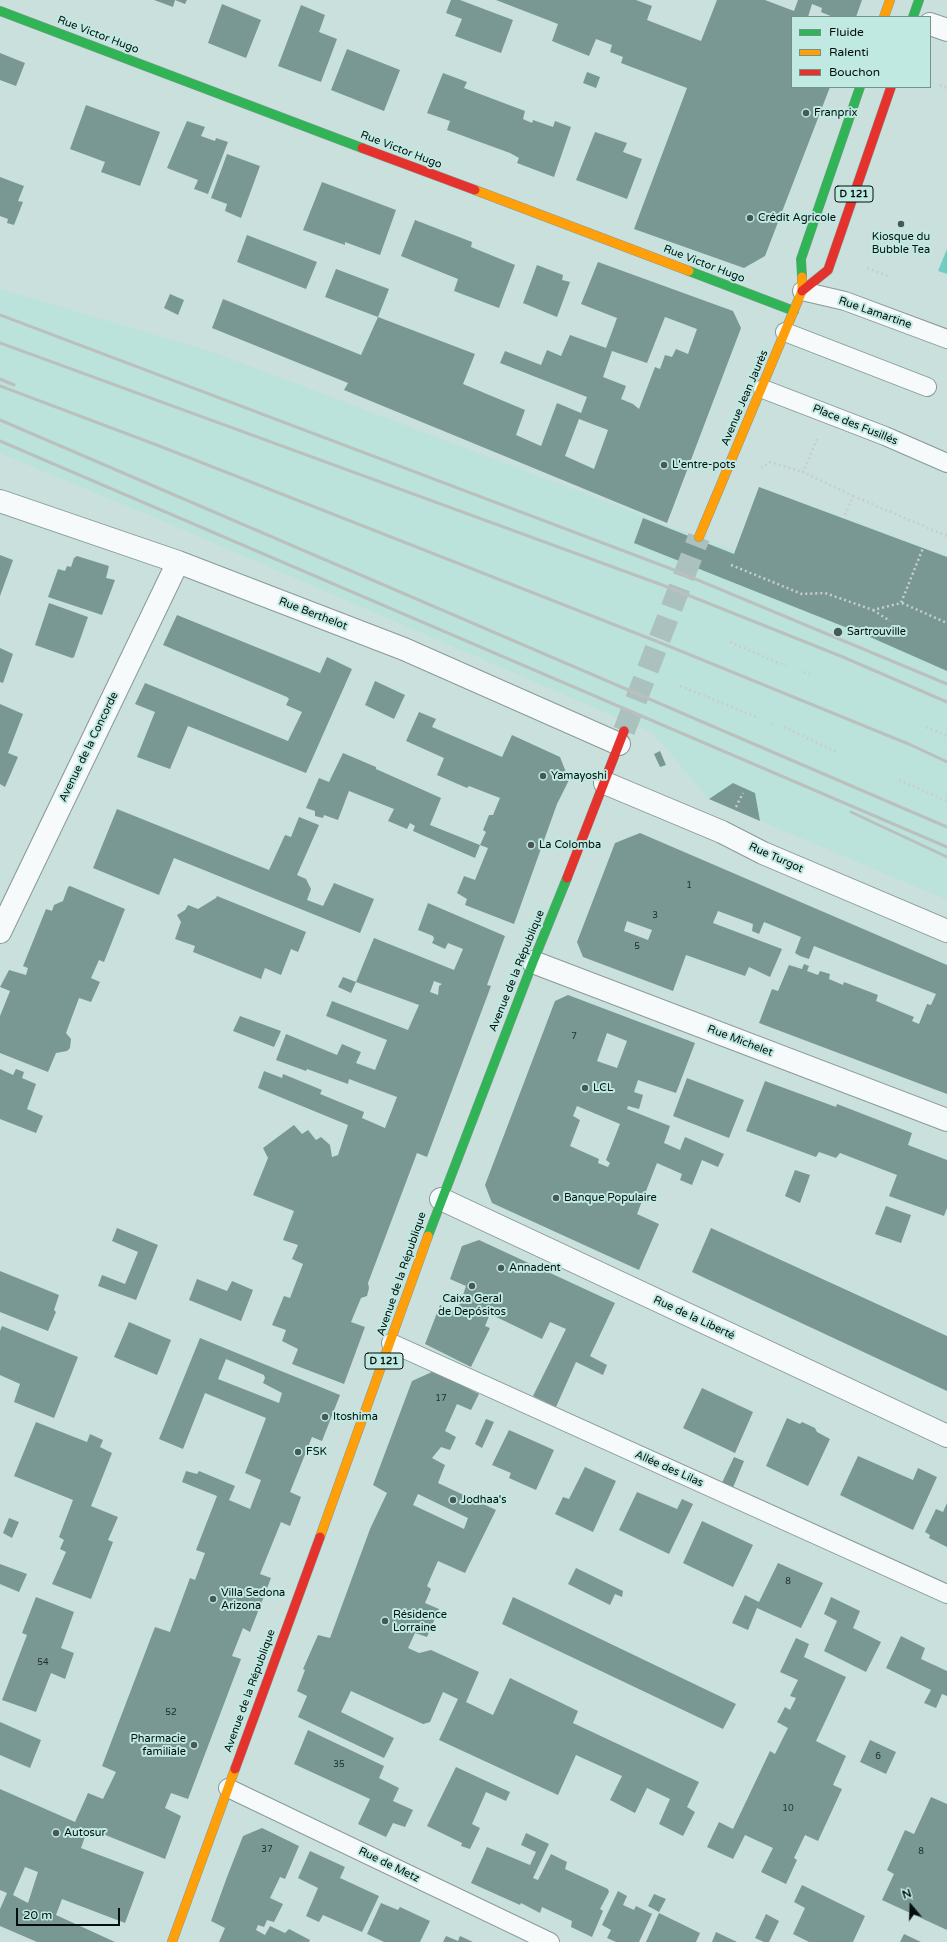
<!DOCTYPE html>
<html>
<head>
<meta charset="utf-8">
<style>
  body { margin:0 }
  #map { position:relative; width:947px; height:1942px; overflow:hidden; background:#c9e0dc; font-family:"Varela Round",sans-serif }
  canvas { display:block }
  .legend { position:absolute; left:791px; top:16px; width:140px; height:72px; box-sizing:border-box; background:#c0e9e2; border:1px solid #74928d; margin:0; padding:5px 7px; list-style:none; font-size:12px; color:#020f0d }
  .legend li { display:flex; align-items:center; gap:8px; height:20px }
  .legend b { width:20px; border:1px solid #74928d }
  .north { position:absolute; left:891px; top:1886px; width:40px; height:40px; -webkit-text-stroke:3px #c0e9e2; paint-order:stroke; rotate:341deg; font-size:11px; font-weight:700; line-height:16px; text-align:center; color:#020f0d }
  .north::after { content:''; display:block; margin:auto; width:14px; height:18px; background:#020f0d; clip-path:polygon(50% 0,100% 100%,50% 72%,0 100%) }
  .scale { position:absolute; left:16px; top:1908px; width:104px; height:18px; box-sizing:border-box; border:2px solid #020f0d; border-top:0; padding-left:5px; font-size:12px; line-height:14px; white-space:nowrap; color:#020f0d; -webkit-text-stroke:3px #c0e9e2; paint-order:stroke }
</style>
</head>
<body>
<div id="map">
<canvas width="947" height="1942"></canvas>
<ul class="legend">
<li><b style="height:5px;background:#30b455"></b>Fluide</li>
<li><b style="height:5px;background:#ff9f0a"></b>Ralenti</li>
<li><b style="height:5px;background:#e5322d"></b>Bouchon</li>
</ul>
<div class="north">N</div>
<div class="scale">20 m</div>
</div>
<script>
const context = document.querySelector('canvas').getContext('2d');
context.lineJoin = 'round';
function fillPath(path, color) { context.fillStyle = color; context.fill(path, 'evenodd'); }
const poly = rows => new Path2D(rows.map(r => 'M' + r).join(''));
function strokePath(path, color, width, dash) { context.strokeStyle = color; context.lineWidth = width; context.lineCap = dash ? 'butt' : 'round'; context.setLineDash(dash || []); context.stroke(path); }
function drawText(font, color, halo, rows, align = 'center') {
  context.font = font + ' "Varela Round",sans-serif'; context.lineWidth = 4; context.setLineDash([]); context.textBaseline = 'middle'; context.strokeStyle = halo; context.fillStyle = color; for (const [text, x, y, turn = 0] of rows) {
    context.save(); context.translate(x, y); context.rotate((+turn || 0) * Math.PI / 180); context.textAlign = isNaN(turn) ? turn : align; if (halo) context.strokeText(text, 0, 0); context.fillText(text, 0, 0); context.restore();
  }
}
const built = poly([
  [0,289,213,352,735,551,759,487,947,556,947,900,709,799,653,733,149,515,0,453]
]);
const water = poly([
  [947,249,947,274,938,271]
]);
const building = poly([
  [154,0,187,0,185,4,175,0,173,7],
  [451,0,460,0,513,20,501,53,455,36,462,19,446,13],
  [496,0,636,0,652,6,647,20,701,41,717,0,765,0,794,11,798,0,862,0,856,17,833,17,821,12,822,8,812,4,808,17,792,17,792,87,830,87,765,256,744,268,634,229,687,88,621,63,623,57,610,52,612,45,596,39,589,56,552,41,558,24],
  [222,4,261,20,246,58,208,43],
  [301,5,325,15,319,32,337,39,321,82,278,66],
  [347,49,400,70,384,111,331,90],
  [0,53,25,63,16,86,0,80],
  [587,72,600,77,596,88,583,83],
  [443,73,467,82,464,88,525,111,523,119,532,123,533,120,553,127,555,121,571,127,554,177,517,163,519,158,510,153,447,130,450,121,427,113],
  [86,105,160,132,140,186,101,172,105,162,70,149],
  [187,121,205,127,201,136,215,141,216,138,228,142,208,194,194,189,198,180,167,168],
  [595,132,627,143,623,152,642,159,627,199,576,180],
  [227,154,260,166,241,218,225,211,227,204,211,198],
  [0,177,24,186,18,201,23,202,14,225,7,223,8,219,0,216],
  [322,182,396,210,380,255,345,242,345,245,303,230],
  [415,220,472,242,471,247,515,265,499,308,454,291,458,279,401,256],
  [247,235,317,262,306,289,237,262],
  [598,262,733,311,741,328,667,523,344,390,348,383,212,328,223,299,361,355,378,317,325,297,336,269,389,289,378,317,475,354,463,384,525,410,516,435,541,446,557,403,581,413,587,397,500,363,505,351,541,365,547,350,561,356,570,335,606,348,617,318,581,304],
  [665,317,697,329,688,354,676,349,672,357,665,355,660,369,655,367,639,409,633,404,621,399,626,386,603,377,612,351,647,363],
  [579,419,608,430,594,469,565,456],
  [537,265,563,275,562,280,570,282,557,317,523,303],
  [170,294,184,300,178,315,164,308],
  [759,487,947,557,947,671,870,637,634,543,643,518,734,554],
  [0,555,13,560,0,596],
  [77,556,109,566,106,578,115,580,102,615,48,597,58,569,65,571,67,566,71,567,74,558],
  [49,603,88,617,74,657,72,658,35,645],
  [177,615,320,673,327,657,352,669,306,773,188,726,170,769,137,757,155,712,135,704,145,683,288,741,302,712,286,705,289,699,287,697,163,645],
  [0,648,13,654,3,683,0,682],
  [375,681,405,695,394,719,365,705],
  [0,704,23,714,8,753,18,757,5,787,0,784],
  [419,712,436,719,432,727,502,757,512,735,560,757,569,780,557,804,514,924,465,905,467,899,457,893,464,876,475,880,488,848,480,845,486,832,483,830,489,815,493,815,500,798,469,786,467,788,437,775,444,758,406,741],
  [660,751,666,765,660,767,654,754],
  [343,753,376,767,376,769,441,798,430,825,480,845,475,858,413,831,415,826,410,823,407,829,388,821,394,809,349,791,338,820,324,815,323,818,315,816,315,811,306,808,319,778,329,782],
  [733,783,755,793,760,821,709,799],
  [117,809,269,870,285,835,291,837,299,817,319,825,297,875,306,879,311,889,307,900,323,906,334,883,374,899,360,933,174,858,159,895,93,868],
  [640,833,947,965,947,1094,759,1023,772,989,778,991,789,965,802,969,804,964,809,966,807,971,818,975,820,971,830,974,829,979,843,985,844,982,878,995,876,1001,914,1017,912,1021,919,1024,927,1004,931,1005,936,994,814,946,809,959,800,956,795,953,801,937,764,922,759,934,752,931,753,924,718,911,713,923,782,949,770,977,749,967,745,976,686,955,673,991,583,957,577,942,615,843],
  [627,921,652,930,648,940,624,931],
  [70,886,125,909,104,962,99,960,91,978,100,982,91,1002,79,998,66,1033,71,1039,70,1048,67,1051,56,1053,48,1072,0,1053,0,1016,10,991,0,987,9,970,26,975,28,968,23,966,46,909,52,911,54,905,63,901,68,887],
  [217,896,306,932,298,952,291,949,281,975,265,968,261,979,193,952,195,946,175,939,181,922,177,915,185,910,188,905,198,909,216,898],
  [428,903,505,936,487,985,491,986,427,1157,417,1153,368,1283,369,1288,367,1296,361,1298,351,1322,365,1327,344,1384,292,1364,298,1349,282,1341,286,1330,272,1325,284,1296,290,1298,303,1264,292,1259,298,1245,283,1240,294,1211,253,1195,268,1158,263,1148,294,1125,302,1134,308,1130,316,1140,321,1137,330,1145,332,1157,338,1155,348,1125,258,1088,264,1071,282,1078,283,1074,322,1090,320,1094,364,1112,362,1118,385,1128,397,1097,349,1079,348,1084,307,1069,306,1071,276,1060,286,1034,337,1055,342,1044,361,1052,356,1063,375,1070,387,1040,326,1016,332,1001,408,1030,419,1005,356,982,374,938,454,970,463,949,448,943,445,949,432,943,434,939,433,936,418,930],
  [434,981,442,984,439,986,438,995,430,992],
  [343,977,356,982,351,993,338,987],
  [568,995,695,1043,676,1093,638,1080,634,1092,643,1095,639,1109,628,1106,627,1109,670,1126,664,1143,680,1150,685,1137,724,1154,718,1167,702,1160,692,1185,680,1180,682,1174,657,1163,637,1214,659,1224,639,1270,492,1203,485,1185,555,1001],
  [607,1033,627,1041,617,1068,597,1061],
  [577,1106,620,1124,606,1160,610,1163,608,1167,598,1163,599,1159,570,1146,580,1120,573,1116],
  [240,1016,281,1031,274,1047,233,1031],
  [0,1069,13,1075,16,1069,24,1072,22,1078,36,1084,27,1109,43,1116,36,1133,0,1119],
  [687,1078,744,1100,729,1138,673,1116],
  [765,1081,836,1107,837,1104,912,1133,908,1145,947,1160,947,1208,944,1216,889,1196,897,1175,840,1153,836,1158,819,1152,816,1157,746,1131],
  [795,1170,810,1175,800,1203,785,1196],
  [886,1206,911,1215,901,1243,875,1234],
  [117,1228,158,1245,136,1300,98,1286,102,1275,125,1284,138,1252,112,1241],
  [711,1228,947,1336,947,1391,692,1272],
  [479,1240,615,1303,590,1356,607,1365,603,1375,576,1362,556,1407,533,1396,566,1329,550,1322,542,1339,490,1314,485,1326,490,1328,471,1367,425,1344,440,1305,456,1312,461,1301,466,1286,450,1279,462,1246],
  [0,1271,59,1295,54,1310,56,1312,48,1331,0,1312],
  [197,1279,227,1291,232,1281,253,1290,241,1321,189,1300],
  [129,1322,171,1340,157,1375,114,1357],
  [2,1326,78,1357,54,1418,14,1402,20,1384,0,1375,0,1331],
  [200,1338,340,1395,322,1441,312,1437,290,1492,301,1497,290,1526,281,1522,260,1574,271,1578,250,1632,243,1628,232,1656,241,1659,188,1799,171,1793,165,1808,181,1816,165,1859,88,1828,81,1848,144,1872,125,1923,62,1899,56,1915,115,1942,37,1942,0,1926,0,1909,7,1893,0,1890,0,1789,75,1822,88,1793,103,1799,116,1772,102,1766,155,1627,170,1632,190,1578,195,1580,205,1553,196,1550,217,1496,182,1482,186,1471,197,1474,199,1471,235,1486,229,1500,250,1509,261,1480,245,1473,266,1418,205,1393,183,1449,159,1439],
  [226,1359,264,1375,265,1378,263,1383,282,1393,279,1403,218,1379],
  [25,1867,38,1872,28,1903,13,1895],
  [434,1371,479,1394,471,1410,457,1404,445,1431,456,1437,450,1450,441,1447,432,1458,445,1465,438,1483,496,1510,465,1573,438,1561,427,1586,431,1589,425,1603,439,1609,427,1637,415,1633,408,1648,419,1653,431,1650,479,1672,466,1702,493,1715,510,1678,578,1711,573,1723,699,1782,687,1807,695,1812,683,1836,659,1824,670,1799,647,1788,635,1813,610,1800,622,1776,576,1755,558,1795,439,1740,458,1699,443,1692,430,1722,423,1724,351,1691,341,1712,394,1738,384,1758,298,1717,307,1696,297,1691,305,1670,303,1669,318,1635,330,1638,370,1529,387,1493,373,1485,412,1381],
  [418,1494,468,1518,464,1529,413,1505],
  [702,1388,753,1412,735,1453,683,1428],
  [787,1418,800,1424,802,1422,815,1428,817,1432,830,1439,808,1486,766,1466],
  [486,1419,494,1422,482,1448,475,1444],
  [36,1422,87,1442,90,1434,103,1440,100,1447,112,1453,91,1506,118,1517,108,1540,113,1542,91,1599,52,1584,66,1552,60,1549,64,1540,59,1537,73,1500,14,1476],
  [509,1430,554,1450,536,1490,509,1478,511,1473,492,1465],
  [858,1456,913,1480,918,1468,937,1477,913,1530,840,1495],
  [734,1457,744,1461,732,1490,721,1485],
  [585,1467,616,1481,593,1532,555,1514,563,1497,569,1499],
  [637,1492,677,1509,682,1499,693,1504,669,1554,619,1530],
  [947,1503,947,1547,929,1538,930,1535,925,1532,936,1509,943,1512],
  [9,1518,19,1522,12,1538,3,1533],
  [702,1521,753,1545,733,1587,683,1563],
  [778,1563,823,1583,801,1628,757,1608,748,1630,732,1623,745,1595,759,1602],
  [0,1564,27,1574,19,1592,0,1584],
  [576,1568,623,1591,622,1597,615,1594,610,1605,568,1584],
  [36,1597,74,1612,61,1648,74,1653,65,1679,51,1673,36,1712,2,1700,27,1635,22,1633],
  [513,1597,736,1704,723,1729,502,1624],
  [831,1597,860,1611,853,1628,881,1642,866,1672,824,1651,837,1621,824,1614],
  [901,1636,925,1648,921,1659,947,1671,947,1696,942,1694,936,1708,924,1703,931,1690,886,1668],
  [796,1638,809,1644,804,1657,846,1677,816,1741,846,1756,833,1785,842,1789,818,1841,805,1835,794,1858,797,1860,786,1884,761,1872,773,1848,745,1835,733,1859,707,1847,719,1822,733,1829,770,1751,775,1754,788,1728,777,1722,785,1707,790,1710,796,1698,790,1696,798,1680,780,1672],
  [0,1722,41,1740,30,1768,0,1755],
  [308,1730,384,1766,379,1778,399,1788,393,1801,413,1810,405,1827,393,1823,386,1837,358,1824,370,1799,294,1764],
  [870,1740,896,1752,886,1774,860,1762],
  [456,1767,510,1792,506,1801,486,1792,472,1824,480,1828,470,1849,461,1846,462,1843,427,1826],
  [931,1797,947,1804,947,1930,882,1900,894,1874,887,1870,905,1830,914,1834],
  [262,1828,299,1846,285,1879,280,1877,270,1898,283,1904,274,1922,267,1920,264,1927,258,1925,256,1930,265,1935,270,1926,285,1933,289,1929,310,1940,309,1942,219,1942,225,1928,211,1921,227,1877,243,1836],
  [526,1833,549,1844,533,1878,538,1880,551,1854,567,1862,565,1869,608,1889,609,1892,600,1909,603,1911,592,1937,571,1927,572,1921,542,1907,540,1913,521,1903,520,1905,471,1883,487,1847,530,1865,536,1852,521,1845],
  [310,1851,345,1867,340,1878,379,1896,362,1932,323,1915,319,1922,306,1916,318,1888,298,1878],
  [802,1885,865,1916,853,1942,809,1942,793,1934,805,1908,794,1902],
  [618,1891,627,1896,623,1905,634,1910,636,1906,652,1914,639,1942,616,1942,607,1938,611,1930,602,1925],
  [654,1894,666,1899,659,1912,648,1906],
  [381,1903,398,1910,400,1907,430,1921,420,1942,384,1942,367,1934],
  [659,1913,700,1933,696,1942,646,1942],
  [766,1914,779,1921,769,1942,764,1942,755,1938],
  [716,1932,737,1942,712,1942],
  [904,1934,921,1942,900,1942],
  [446,1936,458,1941,460,1936,473,1942,443,1942]
]);
const primaryTunnel = poly([
  [624,731,699,537]
]);
const path = poly([
  [940,85,947,88],
  [867,268,891,277],
  [817,439,803,472,853,496,844,518],
  [761,468,770,462,803,472],
  [853,496,947,536],
  [731,565,802,594,825,593,873,610,901,603,923,548],
  [902,603,947,623],
  [873,610,890,621],
  [730,642,786,666],
  [804,672,810,674],
  [680,686,759,718],
  [771,723,775,725],
  [784,727,837,752],
  [926,727,947,736],
  [899,780,947,801],
  [736,807,743,793]
]);
const lane = poly([
  [802,291,845,301,947,339],
  [785,332,927,387],
  [763,389,885,436,947,463],
  [391,1343,947,1594],
  [228,1788,550,1942]
]);
const street = poly([
  [930,24,947,30],
  [0,501,178,562,404,649,619,744],
  [605,783,722,832,763,853,947,931],
  [0,932,178,562],
  [533,962,947,1120],
  [441,1199,947,1436]
]);
const fast = poly([
  [0,11,362,148],
  [913,17,919,0],
  [689,271,794,311],
  [802,277,801,259,860,87],
  [428,1236,533,962,567,878]
]);
const slow = poly([
  [884,17,890,0],
  [475,190,689,271],
  [699,537,802,291,802,277],
  [320,1537,428,1236],
  [172,1942,235,1769]
]);
const jam = poly([
  [362,148,475,190],
  [802,291,828,270,891,87],
  [567,878,624,731],
  [235,1769,320,1537]
]);
const rail = poly([
  [0,315,669,568,947,684],
  [0,343,665,586,843,657,947,702],
  [0,379,14,385],
  [0,386,162,447,666,645,911,745,947,762],
  [0,420,947,827],
  [0,441,947,847],
  [851,812,947,857]
]);
const markers = [
  [806,113,4,"#485855"],
  [750,218,4,"#485855"],
  [901,224,4,"#485855"],
  [664,465,4,"#485855"],
  [838,632,5,"#485855"],
  [543,776,4,"#485855"],
  [531,845,4,"#485855"],
  [585,1088,4,"#485855"],
  [556,1198,4,"#485855"],
  [501,1268,4,"#485855"],
  [472,1286,4,"#485855"],
  [325,1417,4,"#485855"],
  [298,1452,4,"#485855"],
  [453,1500,4,"#485855"],
  [213,1599,4,"#485855"],
  [385,1621,4,"#485855"],
  [194,1745,4,"#485855"],
  [56,1833,4,"#485855"]
];
const numberNames = [
  ["1",689,886],
  ["3",655,916],
  ["5",637,947],
  ["7",574,1037],
  ["17",441,1399],
  ["8",788,1582],
  ["54",43,1663],
  ["52",171,1713],
  ["6",878,1757],
  ["35",339,1765],
  ["10",788,1809],
  ["37",267,1850],
  ["8",921,1852]
];
const shields = [
  [854,194,38],
  [384,1361,38]
];
const shieldNames = [
  ["D 121",854,194],
  ["D 121",384,1361]
];
const streetNames = [
  ["Rue Victor Hugo",98,35,21],
  ["Rue Victor Hugo",401,150,21],
  ["Rue Victor Hugo",704,264,21],
  ["Rue Lamartine",875,313,19],
  ["Avenue Jean Jaurès",745,398,-67],
  ["Place des Fusillés",855,425,22],
  ["Rue Berthelot",313,614,21],
  ["Avenue de la Concorde",89,747,-64],
  ["Rue Turgot",776,858,24],
  ["Avenue de la République",517,971,-68],
  ["Rue Michelet",740,1041,21],
  ["Avenue de la République",402,1274,-71],
  ["Rue de la Liberté",694,1318,25],
  ["Allée des Lilas",669,1469,24],
  ["Avenue de la République",250,1691,-70],
  ["Rue de Metz",389,1865,26]
];
const poiNames = [
  ["Franprix",814,113],
  ["Crédit Agricole",758,218],
  ["Kiosque du",901,237,"center"],
  ["Bubble Tea",901,250,"center"],
  ["L'entre-pots",672,465],
  ["Sartrouville",847,632],
  ["Yamayoshi",551,776],
  ["La Colomba",539,845],
  ["LCL",593,1088],
  ["Banque Populaire",564,1198],
  ["Annadent",509,1268],
  ["Caixa Geral",472,1299,"center"],
  ["de Depósitos",472,1312,"center"],
  ["Itoshima",333,1417],
  ["FSK",306,1452],
  ["Jodhaa's",461,1500],
  ["Villa Sedona",221,1593],
  ["Arizona",221,1606],
  ["Résidence",393,1615],
  ["Lorraine",393,1628],
  ["Pharmacie",186,1739,"right"],
  ["familiale",186,1752,"right"],
  ["Autosur",64,1833]
];
fillPath(built, '#bce2dc');
fillPath(water, '#6fcdc1');
fillPath(building, '#799894');
strokePath(primaryTunnel, '#abc1bd', 22, [22, 11]);
strokePath(lane, '#889a97', 20);
strokePath(street, '#889a97', 24);
strokePath(fast, '#889a97', 10);
strokePath(slow, '#889a97', 10);
strokePath(jam, '#889a97', 10);
strokePath(path, '#c8cece', 2.5, [2, 3]);
strokePath(lane, '#f7fafa', 18);
strokePath(street, '#f7fafa', 22);
strokePath(fast, '#30b455', 9);
strokePath(slow, '#ff9f0a', 9);
strokePath(jam, '#e5322d', 9);
strokePath(rail, '#bac0be', 3);
for (const [x, y, r, color] of markers) { const dot = new Path2D(); dot.arc(x, y, r, 0, 2 * Math.PI); context.fillStyle = color; context.fill(dot); strokePath(dot, '#c0e9e2', 1.5); }
drawText('9px', '#20312f', null, numberNames);
for (const [x, y, w] of shields) { const box = new Path2D(); box.roundRect(x - w / 2, y - 8, w, 16, 3); context.fillStyle = '#c0e9e2'; context.fill(box); strokePath(box, '#020f0d', 1); }
drawText('bold 10px', '#020f0d', null, shieldNames);
drawText('11px', '#020f0d', '#c0e9e2', streetNames);
drawText('11px', '#020f0d', '#c0e9e2', poiNames, 'left');
</script>
</body>
</html>
